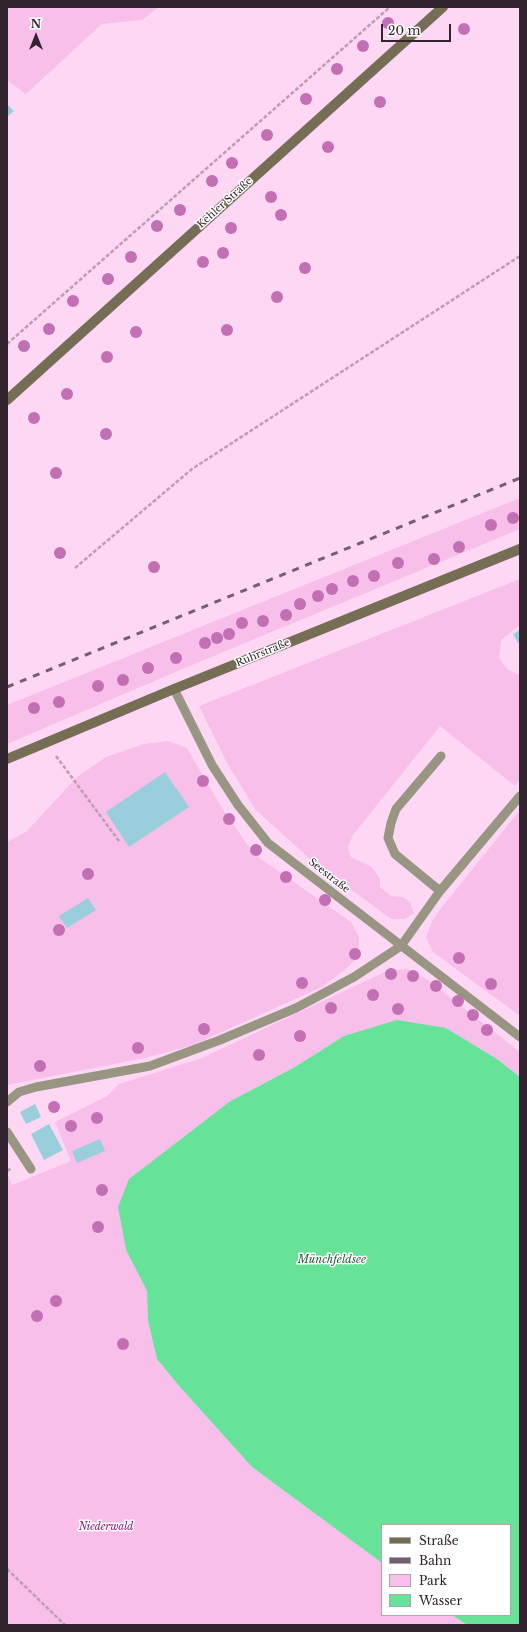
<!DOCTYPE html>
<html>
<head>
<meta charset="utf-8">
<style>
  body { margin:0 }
  #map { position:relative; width:527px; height:1632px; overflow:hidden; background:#fed7f4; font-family:"Libre Baskerville",serif }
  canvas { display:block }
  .frame { position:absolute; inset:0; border:8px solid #32242f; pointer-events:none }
  .legend { position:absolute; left:381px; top:1524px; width:130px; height:92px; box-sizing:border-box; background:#fff; border:1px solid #ada7ac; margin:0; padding:5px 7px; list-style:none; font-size:12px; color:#32242f }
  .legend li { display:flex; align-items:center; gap:8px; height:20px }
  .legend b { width:20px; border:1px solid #ada7ac }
  .north { position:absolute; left:16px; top:16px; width:40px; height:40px; -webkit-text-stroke:3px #fff; paint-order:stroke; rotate:0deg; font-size:11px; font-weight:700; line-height:16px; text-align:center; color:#32242f }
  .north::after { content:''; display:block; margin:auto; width:14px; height:18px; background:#32242f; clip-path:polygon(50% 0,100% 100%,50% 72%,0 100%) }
  .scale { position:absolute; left:381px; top:24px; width:70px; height:18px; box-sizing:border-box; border:2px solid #32242f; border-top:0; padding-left:5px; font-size:12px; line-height:14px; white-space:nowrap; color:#32242f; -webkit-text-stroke:3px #fff; paint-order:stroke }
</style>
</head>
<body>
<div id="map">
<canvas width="527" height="1632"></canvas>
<div class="frame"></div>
<ul class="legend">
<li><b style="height:5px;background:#756e54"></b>Straße</li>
<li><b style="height:5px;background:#745e6f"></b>Bahn</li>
<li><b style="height:11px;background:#f8bfeb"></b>Park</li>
<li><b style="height:11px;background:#66e399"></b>Wasser</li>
</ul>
<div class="north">N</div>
<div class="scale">20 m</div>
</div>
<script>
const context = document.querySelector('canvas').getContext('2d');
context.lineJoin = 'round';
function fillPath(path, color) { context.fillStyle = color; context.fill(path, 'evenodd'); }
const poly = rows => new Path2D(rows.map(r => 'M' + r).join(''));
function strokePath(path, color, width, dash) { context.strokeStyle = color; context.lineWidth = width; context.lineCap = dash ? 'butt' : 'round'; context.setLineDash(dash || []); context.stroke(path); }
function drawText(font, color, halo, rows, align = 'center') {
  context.font = font + ' "Libre Baskerville",serif'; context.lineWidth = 3; context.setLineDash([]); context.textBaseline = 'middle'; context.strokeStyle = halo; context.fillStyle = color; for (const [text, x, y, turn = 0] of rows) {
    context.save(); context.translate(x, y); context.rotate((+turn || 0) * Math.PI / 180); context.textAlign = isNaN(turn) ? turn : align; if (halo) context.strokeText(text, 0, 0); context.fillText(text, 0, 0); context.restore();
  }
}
const green = poly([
  [7,7,159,7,142,20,102,24,26,94,7,80],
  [520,498,520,529,185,668,7,744,7,705],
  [520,579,520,625,501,640,499,658,508,670,520,675,520,779,515,786,440,726,353,835,348,847,351,857,372,867,380,879,380,887,391,896,403,897,410,902,414,913,405,919,391,919,310,859,256,810,228,765,199,706],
  [168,741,187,748,222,808,254,854,351,922,359,937,359,956,347,968,322,987,193,1045,145,1058,7,1085,7,842,27,831,77,777,106,757,144,744],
  [520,810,520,1016,433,952,426,937,432,921,442,907],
  [408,969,428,980,520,1052,520,1077,497,1059,446,1028,344,1036,293,1068,229,1102,129,1179,126,1250,147,1291,148,1321,157,1359,180,1387,252,1467,382,1563,382,1615,452,1615,467,1625,7,1625,7,1173,12,1185,71,1161,55,1122,107,1096,119,1084,202,1058,389,970]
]);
const water = poly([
  [397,1020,446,1028,497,1059,520,1077,520,1625,467,1625,452,1615,510,1615,510,1525,382,1525,382,1563,252,1467,180,1387,157,1359,148,1321,147,1291,126,1250,118,1207,129,1179,229,1102,293,1068,344,1036]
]);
const building = poly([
  [7,104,14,111,7,117],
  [520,630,520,642,518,643,513,634],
  [165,772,189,807,129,847,106,812],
  [88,898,96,910,67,928,59,916],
  [35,1104,41,1117,26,1124,20,1112],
  [49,1124,63,1150,44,1160,31,1134],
  [100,1139,105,1151,77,1163,72,1151]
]);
const path = poly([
  [7,344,390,7],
  [75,568,192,469,520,256],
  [56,756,119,841],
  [7,1171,12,1168],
  [7,1569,65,1625]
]);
const lane = poly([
  [174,689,212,765,238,805,268,843,520,1037],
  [440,891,395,854,388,838,391,823,396,809,441,756],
  [7,1102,19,1092,36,1087,150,1066,220,1040,296,1008,354,977,401,946,440,891,520,796],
  [7,1132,31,1169]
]);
const secondary = poly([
  [7,400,443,7],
  [7,759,174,689,520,549]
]);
const rail = poly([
  [7,687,520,478]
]);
const trees = [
  [388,23],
  [464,29],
  [363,46],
  [337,69],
  [306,99],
  [380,102],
  [267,135],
  [328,147],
  [232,163],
  [212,181],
  [271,197],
  [180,210],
  [281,215],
  [157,226],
  [231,228],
  [223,253],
  [131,257],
  [203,262],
  [305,268],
  [108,279],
  [277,297],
  [73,301],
  [49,329],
  [227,330],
  [136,332],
  [24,346],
  [107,357],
  [67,394],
  [34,418],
  [106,434],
  [56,473],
  [513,518],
  [491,525],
  [459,547],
  [60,553],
  [434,559],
  [398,563],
  [154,567],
  [374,576],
  [353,581],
  [332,589],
  [318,596],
  [300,604],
  [286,615],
  [263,621],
  [242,623],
  [229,634],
  [217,638],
  [205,643],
  [176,658],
  [148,668],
  [123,680],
  [98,686],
  [59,702],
  [34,708],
  [203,781],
  [229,819],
  [256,850],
  [88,874],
  [286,877],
  [325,900],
  [59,930],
  [355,954],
  [459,958],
  [391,974],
  [413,976],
  [302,983],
  [491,984],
  [436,986],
  [373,995],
  [458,1001],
  [331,1008],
  [398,1009],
  [473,1015],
  [204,1029],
  [487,1030],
  [300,1036],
  [138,1048],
  [259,1055],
  [40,1066],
  [54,1107],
  [97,1118],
  [71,1126],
  [102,1190],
  [98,1227],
  [56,1301],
  [37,1316],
  [123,1344]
];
const streetNames = [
  ["Kehler Straße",225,203,-42],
  ["Ruhrstraße",263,653,-22],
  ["Seestraße",329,876,38]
];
const parkNames = [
  ["Niederwald",106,1527]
];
const waterNames = [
  ["Münchfeldsee",332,1260]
];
fillPath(green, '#f8bfeb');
fillPath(water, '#66e399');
fillPath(building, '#99cfdd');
strokePath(path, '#bc9db4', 2.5, [4, 2]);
strokePath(lane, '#999583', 9);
strokePath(secondary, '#756e54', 10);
strokePath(rail, '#745e6f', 3, [7, 7]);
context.fillStyle = '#c26fb4';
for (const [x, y] of trees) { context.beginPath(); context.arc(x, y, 6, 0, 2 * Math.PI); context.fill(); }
drawText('10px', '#32242f', '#fff', streetNames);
drawText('italic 10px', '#901a7f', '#fff', parkNames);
drawText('italic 11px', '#2a5b3d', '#fff', waterNames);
</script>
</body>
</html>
